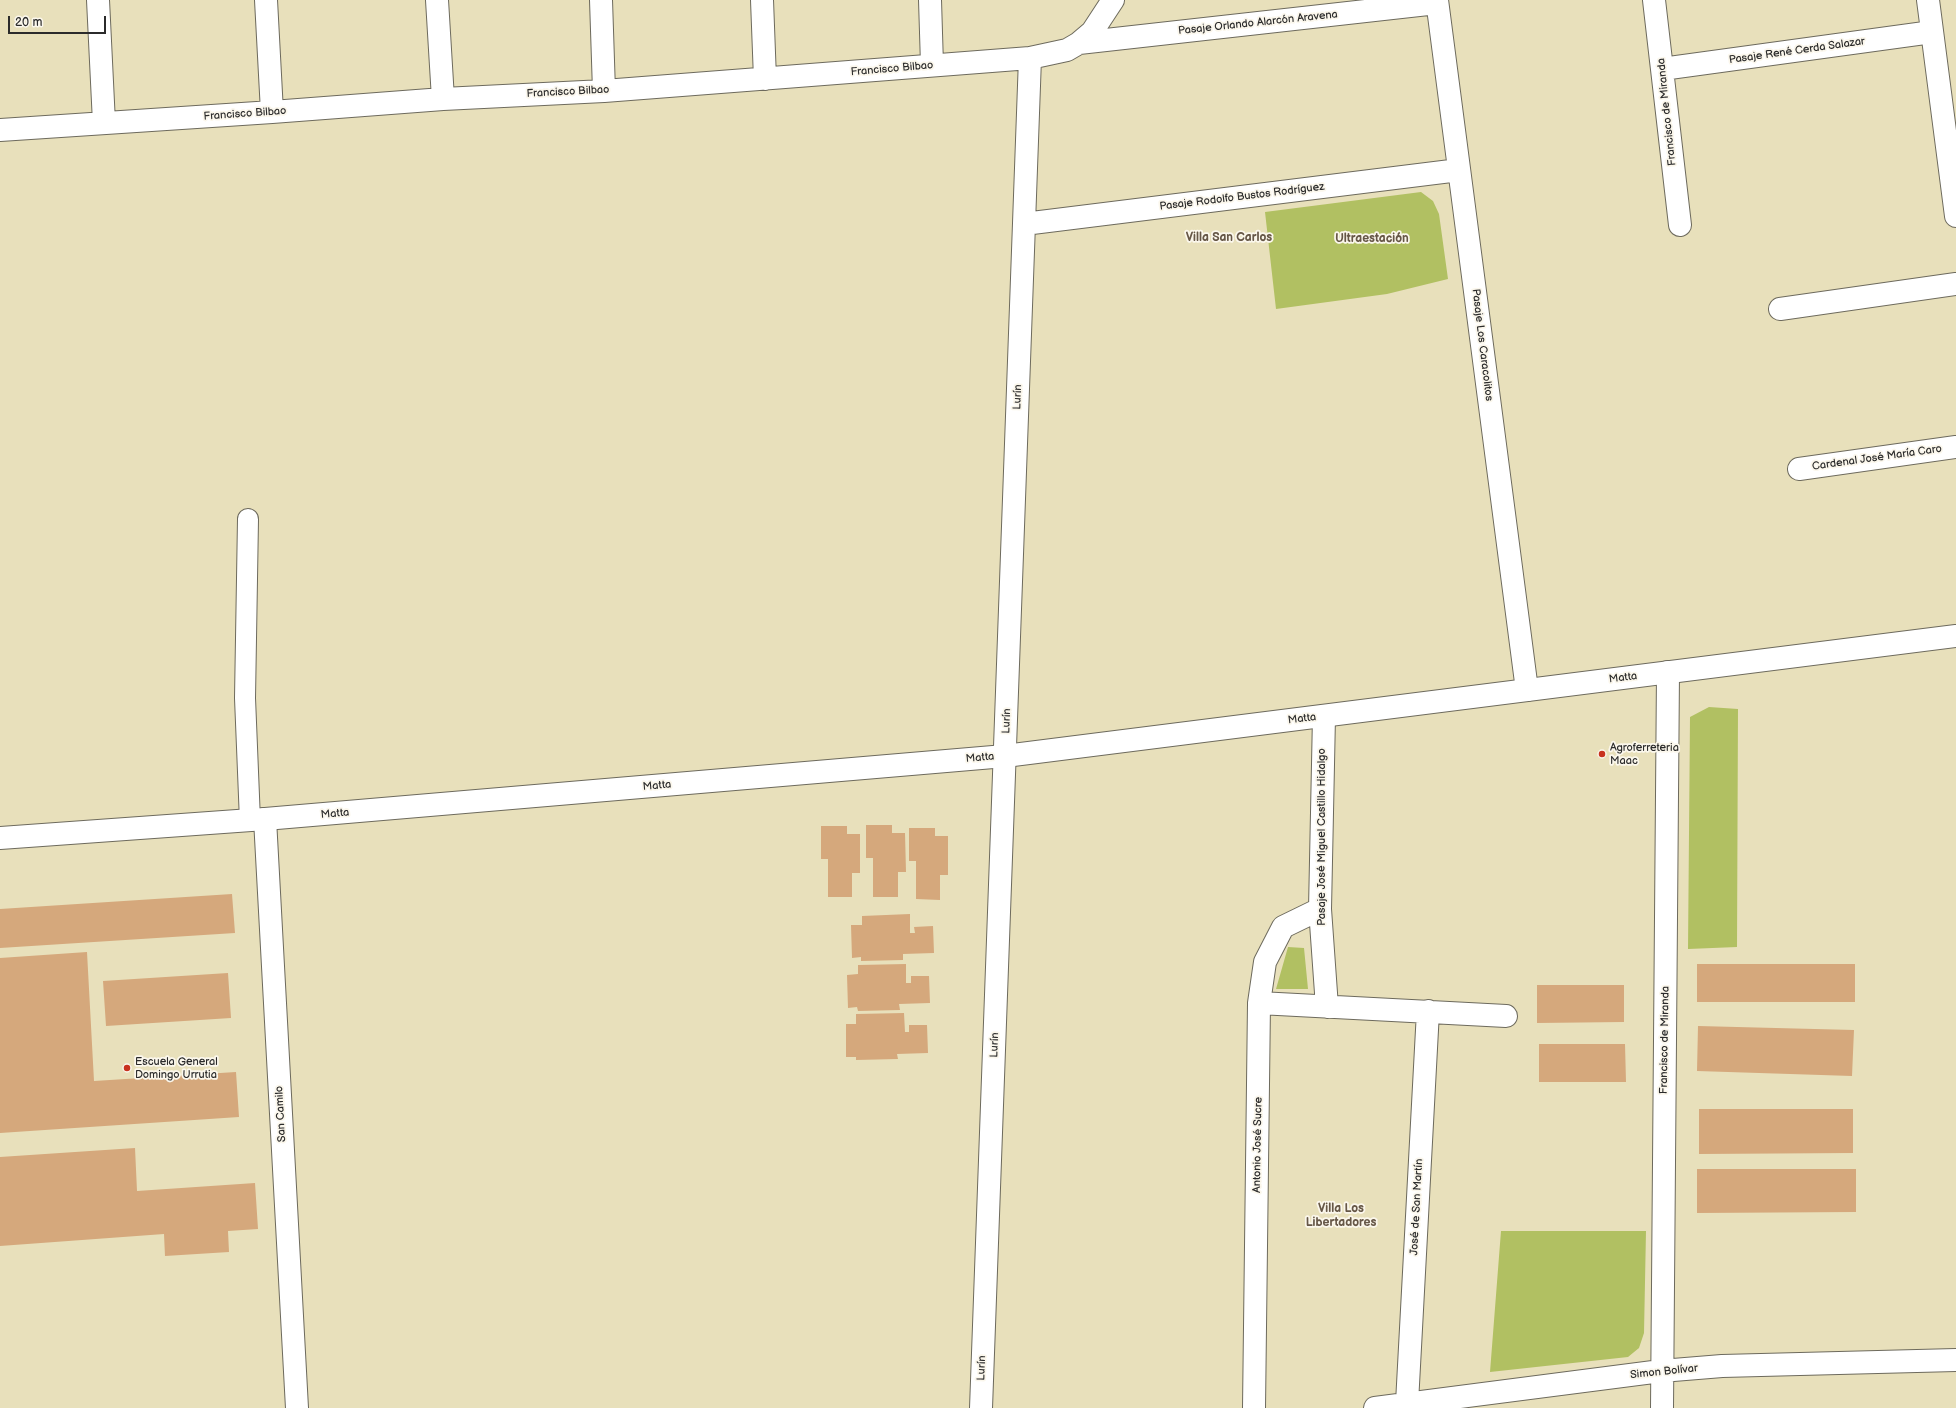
<!DOCTYPE html>
<html>
<head>
<meta charset="utf-8">
<style>
  body { margin:0 }
  #map { position:relative; width:1956px; height:1408px; overflow:hidden; background:#e8e0bb; font-family:"Balsamiq Sans",sans-serif }
  canvas { display:block }
  .scale { position:absolute; left:8px; top:16px; width:98px; height:18px; box-sizing:border-box; border:2px solid #2b2b2b; border-top:0; padding-left:5px; font-size:12px; line-height:14px; white-space:nowrap; color:#2b2b2b; -webkit-text-stroke:3px #fbf7ec; paint-order:stroke }
</style>
</head>
<body>
<div id="map">
<canvas width="1956" height="1408"></canvas>
<div class="scale">20 m</div>
</div>
<script>
const context = document.querySelector('canvas').getContext('2d');
context.lineJoin = 'round';
function fillPath(path, color) { context.fillStyle = color; context.fill(path, 'evenodd'); }
const poly = rows => new Path2D(rows.map(r => 'M' + r).join(''));
function strokePath(path, color, width, dash) { context.strokeStyle = color; context.lineWidth = width; context.lineCap = dash ? 'butt' : 'round'; context.setLineDash(dash || []); context.stroke(path); }
function drawText(font, color, halo, rows, align = 'center') {
  context.font = font + ' "Balsamiq Sans",sans-serif'; context.lineWidth = 3.5; context.setLineDash([]); context.textBaseline = 'middle'; context.strokeStyle = halo; context.fillStyle = color; for (const [text, x, y, turn = 0] of rows) {
    context.save(); context.translate(x, y); context.rotate((+turn || 0) * Math.PI / 180); context.textAlign = isNaN(turn) ? turn : align; if (halo) context.strokeText(text, 0, 0); context.fillText(text, 0, 0); context.restore();
  }
}
const green = poly([
  [1421,192,1433,201,1439,214,1448,279,1387,294,1276,309,1265,212],
  [1709,707,1738,709,1737,947,1688,949,1690,717],
  [1288,947,1304,948,1308,989,1276,989],
  [1501,1231,1646,1231,1644,1333,1639,1348,1628,1357,1490,1372]
]);
const building = poly([
  [866,825,892,825,892,833,905,833,906,872,898,872,898,897,873,897,873,858,866,858],
  [821,826,847,826,847,834,860,834,860,873,852,873,852,897,828,897,828,859,821,859],
  [909,828,935,828,935,836,948,836,948,875,940,875,940,900,916,899,916,861,909,861],
  [232,894,235,933,0,948,0,909],
  [910,914,910,933,915,933,914,927,933,926,934,953,903,954,903,960,861,961,861,957,852,958,851,925,862,925,862,916],
  [87,952,94,1081,236,1072,239,1117,0,1133,0,958],
  [906,964,906,983,911,983,911,976,929,976,930,1003,899,1004,900,1010,858,1011,857,1007,848,1008,847,975,858,974,858,965],
  [1697,964,1855,964,1855,1002,1697,1002],
  [228,973,231,1018,106,1026,103,981],
  [1537,985,1624,985,1624,1022,1537,1023],
  [904,1013,905,1032,909,1032,909,1025,927,1025,928,1053,897,1054,898,1059,856,1060,856,1057,846,1057,846,1024,856,1024,856,1014],
  [1698,1026,1854,1030,1852,1076,1697,1071],
  [1539,1044,1625,1044,1626,1082,1539,1082],
  [1699,1109,1853,1109,1853,1153,1699,1154],
  [135,1148,137,1191,255,1183,258,1229,228,1231,229,1252,165,1256,164,1234,0,1246,0,1157],
  [1697,1169,1856,1169,1856,1212,1697,1213]
]);
const service = poly([
  [248,519,245,698,250,821]
]);
const minor = poly([
  [98,0,104,123],
  [266,0,272,112],
  [437,0,443,99],
  [601,0,604,91],
  [762,0,765,79],
  [930,0,932,65],
  [1437,0,1527,690],
  [1654,0,1680,225],
  [1928,0,1956,216],
  [1079,43,1437,3],
  [1662,69,1932,32],
  [0,130,272,112,443,99,604,91,1030,58,1067,50,1079,43,1092,32,1113,0],
  [1024,224,1459,170],
  [1780,309,1956,284],
  [1799,469,1956,447],
  [1324,716,1320,909,1327,1007],
  [265,819,297,1408],
  [1259,1003,1506,1016],
  [1407,1403,1428,1011],
  [981,1408,1030,58],
  [1254,1408,1259,1003,1265,962,1283,927,1320,909],
  [1375,1408,1661,1371,1722,1366,1956,1360],
  [1662,1408,1668,672]
]);
const tertiary = poly([
  [0,838,265,819,1005,756,1956,636]
]);
const markers = [
  [1602,754,4,"#c8321e"],
  [127,1068,4,"#c8321e"]
];
const streetNames = [
  ["Pasaje Orlando Alarcón Aravena",1258,23,-6],
  ["Pasaje René Cerda Salazar",1797,51,-8],
  ["Francisco Bilbao",892,69,-5],
  ["Francisco Bilbao",568,92,-3],
  ["Francisco de Miranda",1667,112,-96],
  ["Francisco Bilbao",245,114,-4],
  ["Pasaje Rodolfo Bustos Rodríguez",1242,197,-7],
  ["Pasaje Los Caracolitos",1482,345,83],
  ["Lurín",1018,397,-88],
  ["Cardenal José María Caro",1877,458,-8],
  ["Matta",1623,678,-7],
  ["Matta",1302,719,-7],
  ["Lurín",1007,721,-88],
  ["Matta",980,758,-5],
  ["Matta",657,786,-5],
  ["Matta",335,814,-5],
  ["Pasaje José Miguel Castillo Hidalgo",1322,837,-90],
  ["Francisco de Miranda",1665,1040,-89],
  ["Lurín",995,1045,-88],
  ["San Camilo",281,1114,-93],
  ["Antonio José Sucre",1258,1145,-89],
  ["José de San Martín",1417,1207,-87],
  ["Lurín",982,1368,-88],
  ["Simon Bolívar",1664,1372,-6]
];
const poiNames = [
  ["Agroferreteria",1610,748],
  ["Maac",1610,761],
  ["Escuela General",135,1062],
  ["Domingo Urrutia",135,1075]
];
const neighbourhoodNames = [
  ["Villa San Carlos",1229,238],
  ["Ultraestación",1372,239],
  ["Villa Los",1341,1209],
  ["Libertadores",1341,1223]
];
fillPath(green, '#b1c062');
fillPath(building, '#d5a87c');
strokePath(service, '#6d6a5d', 22);
strokePath(minor, '#6d6a5d', 24);
strokePath(tertiary, '#6d6a5d', 24);
strokePath(service, '#fff', 20);
strokePath(minor, '#fff', 22);
strokePath(tertiary, '#fff', 22);
for (const [x, y, r, color] of markers) { const dot = new Path2D(); dot.arc(x, y, r, 0, 2 * Math.PI); context.fillStyle = color; context.fill(dot); strokePath(dot, '#fbf7ec', 1.5); }
drawText('11px', '#2b2b2b', '#fbf7ec', streetNames);
drawText('11px', '#2b2b2b', '#fbf7ec', poiNames, 'left');
drawText('bold 12px', '#665747', '#fbf7ec', neighbourhoodNames);
</script>
</body>
</html>
